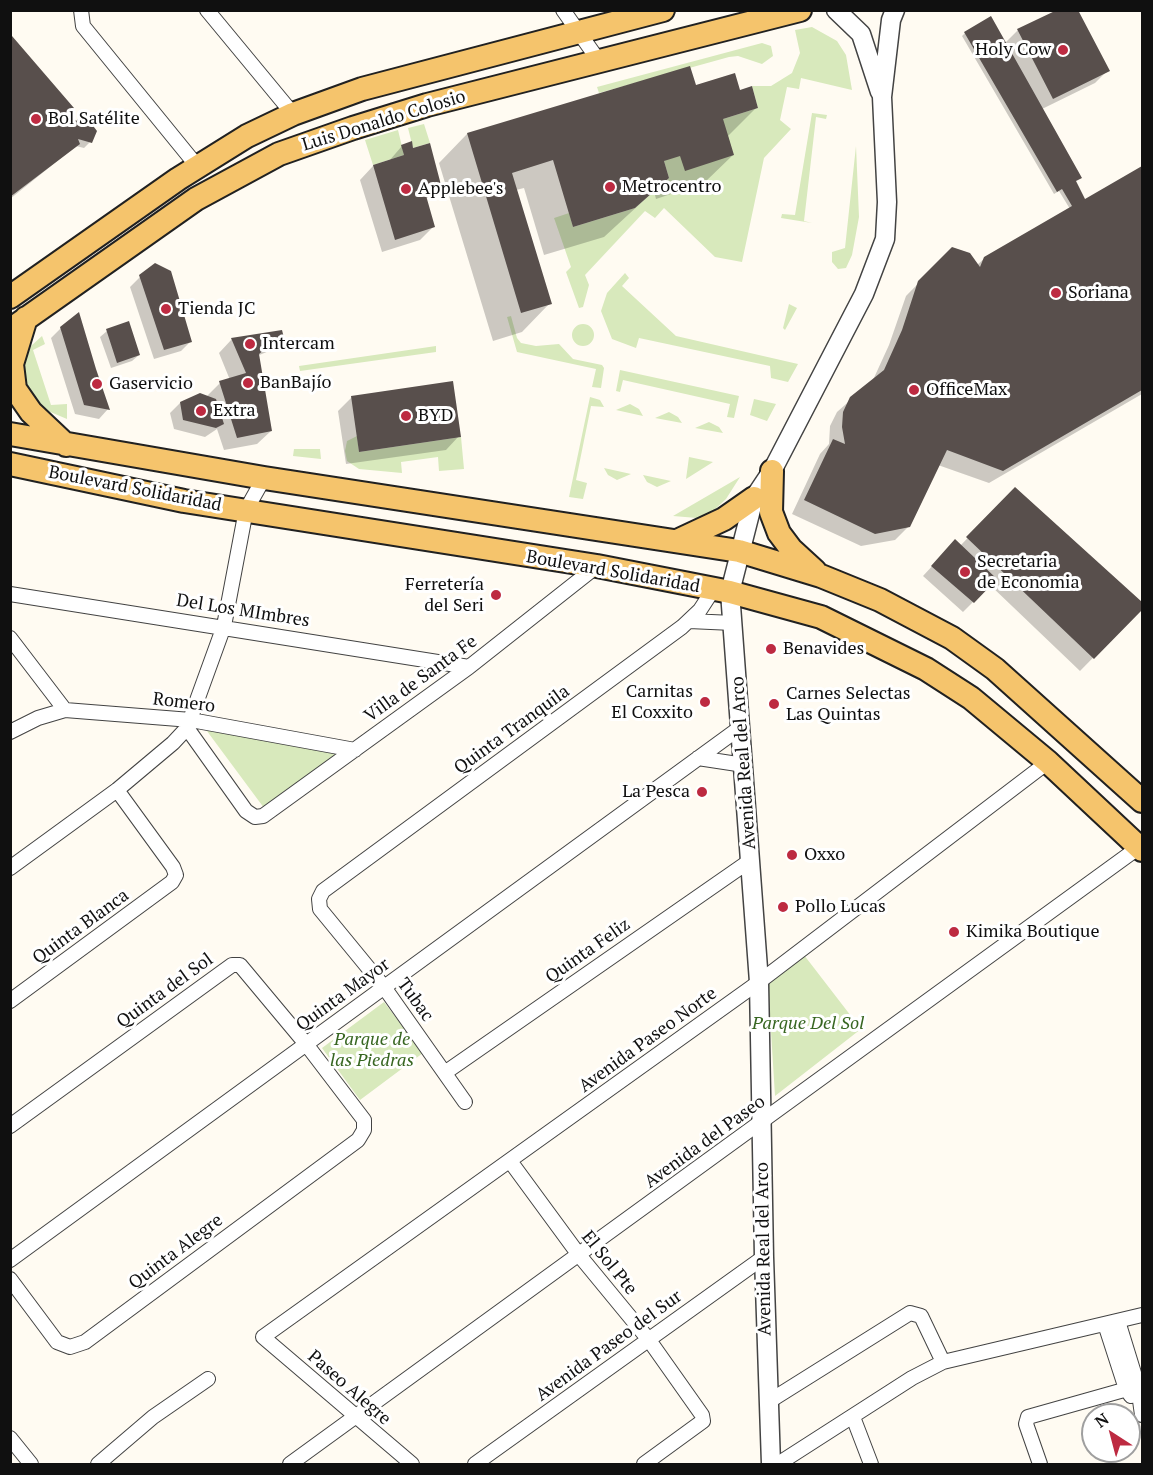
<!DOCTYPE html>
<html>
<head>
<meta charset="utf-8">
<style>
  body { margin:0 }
  #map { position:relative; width:1153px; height:1475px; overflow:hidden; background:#fffbf2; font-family:"PT Serif",serif }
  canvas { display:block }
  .frame { position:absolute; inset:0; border:12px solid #101010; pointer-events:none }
  .north { position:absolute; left:1081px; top:1403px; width:60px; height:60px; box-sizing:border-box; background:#fff; border:2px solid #9f9f9f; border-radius:50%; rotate:324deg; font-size:16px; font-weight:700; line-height:24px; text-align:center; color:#101010 }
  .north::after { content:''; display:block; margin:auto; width:21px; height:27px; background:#bd2a41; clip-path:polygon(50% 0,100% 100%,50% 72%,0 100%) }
</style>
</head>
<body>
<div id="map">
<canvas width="1153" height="1475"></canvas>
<div class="frame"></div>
<div class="north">N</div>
</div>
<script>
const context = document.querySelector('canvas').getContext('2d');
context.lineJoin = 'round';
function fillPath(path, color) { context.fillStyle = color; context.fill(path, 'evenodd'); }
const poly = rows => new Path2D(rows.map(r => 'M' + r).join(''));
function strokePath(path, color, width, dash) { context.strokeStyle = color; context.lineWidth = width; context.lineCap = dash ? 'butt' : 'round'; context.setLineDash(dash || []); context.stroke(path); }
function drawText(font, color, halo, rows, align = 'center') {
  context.font = font + ' "PT Serif",serif'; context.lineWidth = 6; context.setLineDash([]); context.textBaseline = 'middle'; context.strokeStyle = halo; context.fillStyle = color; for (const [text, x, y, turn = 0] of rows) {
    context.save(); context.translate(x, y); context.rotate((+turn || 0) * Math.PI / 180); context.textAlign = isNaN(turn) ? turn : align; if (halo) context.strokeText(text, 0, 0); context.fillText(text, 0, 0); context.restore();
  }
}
const green = poly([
  [812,27,837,41,846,55,852,90,801,78,799,89,787,87,780,120,791,129,764,158,742,262,715,257,664,208,655,218,645,211,585,275,589,285,583,307,579,308,566,272,571,267,554,218,569,213,573,227,635,208,669,178,664,161,723,119,758,108,752,86,771,86,792,73,800,53,795,30],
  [762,43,771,46,773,56,762,64,738,56,729,57,599,93,597,87],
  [812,113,827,115,826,119,816,117,804,221,812,223,781,218,782,214,795,215],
  [424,124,430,143,413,148,408,128],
  [398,130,404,155,373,165,365,140],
  [856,146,859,217,852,255,846,268,838,269,832,262,832,252,845,248],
  [625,273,629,278,622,286,676,336,798,364,788,382,771,378,770,366,639,338,636,348,612,339,601,311,607,293],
  [789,304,797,308,785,330,783,328],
  [511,316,517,338,521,343,536,346,559,344,573,359,602,365,604,368,601,388,592,387,596,369,517,352,507,317],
  '572 335a11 11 0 1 1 22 0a11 11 0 1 1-22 0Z',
  [42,336,45,344,33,350,51,405,67,404,67,419,41,408,26,391,23,371,26,359,31,346],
  [436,346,436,352,300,371,299,366],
  [620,370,739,396,734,418,727,417,730,404,623,380,620,392,616,391],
  [590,397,600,400,604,407,591,406,576,480,587,483,583,499,569,497],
  [754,399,776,404,767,421,750,415],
  [630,404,639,409,643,416,616,410],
  [669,412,678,417,682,423,655,418],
  [709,422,719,427,723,433,695,428],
  [357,436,359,452,461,437,464,469,439,471,438,457,401,462,402,473,359,469,347,461,345,451,347,441],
  [294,449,320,449,321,459,293,456],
  [689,457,713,462,686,479],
  [604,468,631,474,617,480,608,475],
  [643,475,671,481,657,487,647,482],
  [740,477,726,499,710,514,697,518,673,516],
  [201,723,353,750,267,812],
  [804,955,861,1029,775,1096,768,983],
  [384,1002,423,1053,360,1100,322,1048]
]);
const shadow = poly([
  [1018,30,1108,70,1095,83,1042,109,1074,182,1079,204,1142,168,1142,394,989,483,938,465,909,526,895,540,861,546,792,514,820,454,829,444,830,426,837,412,873,380,889,345,906,296,952,249,977,265,985,258,1070,209,1059,191,1054,194,962,36,965,33,1005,43],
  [12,38,72,108,67,113,90,142,84,148,76,146,10,199],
  [695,87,739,92,757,107,728,136,733,155,704,183,656,199,654,191,604,237,544,255,524,188,516,190,550,303,522,332,493,341,439,163,467,134],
  [402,146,412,150,440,185,426,199,433,227,420,240,382,252,360,180,373,166,389,161],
  [140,277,191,341,181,351,154,359,130,287],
  [61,328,108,409,99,419,75,414,51,338],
  [107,331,139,355,132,361,111,368,100,337],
  [282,338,269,351,257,356,271,431,257,444,224,450,217,429,205,437,174,429,170,413,180,403,206,397,220,383,230,380,219,353,232,339],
  [352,397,459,436,446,450,346,464,338,411],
  [1015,489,1142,604,1142,608,1080,671,990,585,963,612,923,576,946,551,960,546]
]);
const building = poly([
  [1057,10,1078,10,1110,71,1053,99,1017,29],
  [991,16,1082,178,1076,181,1085,199,1142,166,1142,390,1003,471,947,450,910,527,875,534,804,500,833,439,845,444,842,427,843,412,850,397,884,370,902,330,918,281,952,247,970,253,980,267,984,257,1072,206,1062,189,1057,192,964,32],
  [12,36,74,108,69,112,76,121,84,114,97,131,92,143,78,139,80,144,10,197],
  [690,66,696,85,735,73,740,90,752,86,758,108,723,119,734,155,685,171,680,156,664,161,669,178,635,208,573,227,553,160,512,173,552,304,521,313,467,133],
  [412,141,413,148,430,143,441,185,425,192,435,227,395,240,373,165,404,155,401,145],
  [155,263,171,271,192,342,164,350,139,275],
  [79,312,96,369,110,410,84,405,60,327],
  [129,321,140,355,117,363,106,329],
  [282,330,284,338,277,339,259,354,272,431,237,438,219,381,246,373,231,338],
  [453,381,461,437,359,452,351,396],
  [200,393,216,399,224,424,216,428,183,420,180,402],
  [1015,487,1142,602,1142,610,1094,659,966,537],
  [955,539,997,579,974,603,931,566]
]);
const minor = poly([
  [81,10,83,26,197,166],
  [207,10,293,114],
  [563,10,599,61],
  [10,594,469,667],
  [689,621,733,623],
  [10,638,65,710],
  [187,728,246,811,255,817,263,816,469,667,597,566],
  [10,732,38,718,65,710,191,720,355,750],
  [698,758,744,765],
  [10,868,117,790,173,743,187,728,224,626,246,510,264,478],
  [10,1001,172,882,176,875,173,867,117,790],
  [446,1072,751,860],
  [465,1102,384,987,320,909,319,899,323,891,682,627,700,610,713,590],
  [10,1126,232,965,240,965,306,1044,364,1120,364,1130,358,1140,85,1342,70,1347,57,1342,10,1279],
  [510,1161,579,1255,649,1340,702,1415,703,1421,644,1464],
  [10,1260,741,727],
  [1118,1321,1138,1386,1142,1415],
  [1105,1324,1126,1389,1131,1396],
  [768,1402,910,1313,921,1316,943,1362],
  [853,1417,871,1464],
  [10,1438,31,1464],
  [98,1464,153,1417,208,1379],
  [290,1464,1142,845],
  [412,1464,263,1337,759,982,1048,762],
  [475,1464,764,1257],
  [778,1464,912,1378,943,1362,1142,1315],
  [1040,1464,1026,1424,1028,1417,1138,1386]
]);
const tertiary = poly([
  [836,10,861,34,880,92],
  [771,1464,764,1257,759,982,730,592,754,498,772,471,864,294,885,239,887,202,882,97,891,20,895,10]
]);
const primary = poly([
  [10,297,178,179,247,136,293,114,362,89,663,10],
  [26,318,12,364,15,389,31,412,66,445],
  [10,330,196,199,279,154,353,128,427,105,800,10],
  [10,434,264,478,739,551,821,576,880,600,952,638,995,669,1142,801],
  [10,464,184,501,597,566,730,592,821,617,926,669,971,698,1048,762,1142,850],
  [772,471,771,512,779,533,791,549,815,571],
  [677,541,724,519,754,498]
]);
const markers = [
  [1063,50,6,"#bd2a41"],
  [36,119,6,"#bd2a41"],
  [610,187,6,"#bd2a41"],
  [406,189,6,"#bd2a41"],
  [1056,293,6,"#bd2a41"],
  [166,309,6,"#bd2a41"],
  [250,344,6,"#bd2a41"],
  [248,383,6,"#bd2a41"],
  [97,384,6,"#bd2a41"],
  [914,390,6,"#bd2a41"],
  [201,411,6,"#bd2a41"],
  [406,416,6,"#bd2a41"],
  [965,572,6,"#bd2a41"],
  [496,595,6,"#bd2a41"],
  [771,649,6,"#bd2a41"],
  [705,702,6,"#bd2a41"],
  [774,704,6,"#bd2a41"],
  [702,792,6,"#bd2a41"],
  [792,855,6,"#bd2a41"],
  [783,907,6,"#bd2a41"],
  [954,932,6,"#bd2a41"]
];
const poiNames = [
  ["Holy Cow",1051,50,"right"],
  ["Bol Satélite",48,119],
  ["Metrocentro",622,187],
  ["Applebee's",418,189],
  ["Soriana",1068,293],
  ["Tienda JC",178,309],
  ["Intercam",262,344],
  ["BanBajío",260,383],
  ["Gaservicio",109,384],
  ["OfficeMax",926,390],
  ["Extra",213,411],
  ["BYD",418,416],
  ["Secretaria",977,562],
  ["de Economia",977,583],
  ["Ferretería",484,585,"right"],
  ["del Seri",484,606,"right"],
  ["Benavides",783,649],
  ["Carnitas",693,692,"right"],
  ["El Coxxito",693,713,"right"],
  ["Carnes Selectas",786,694],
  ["Las Quintas",786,715],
  ["La Pesca",690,792,"right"],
  ["Oxxo",804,855],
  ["Pollo Lucas",795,907],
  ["Kimika Boutique",966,932]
];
const streetNames = [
  ["Luis Donaldo Colosio",384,121,-17],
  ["Boulevard Solidaridad",135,489,11],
  ["Boulevard Solidaridad",613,572,10],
  ["Del Los MImbres",243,611,9],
  ["Villa de Santa Fe",421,679,-36],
  ["Romero",184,703,7],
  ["Quinta Tranquila",512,730,-36],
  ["Avenida Real del Arco",744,763,-94],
  ["Quinta Blanca",81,927,-36],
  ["Quinta Feliz",588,951,-35],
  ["Quinta del Sol",165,991,-36],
  ["Quinta Mayor",343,995,-36],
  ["Tubac",415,1000,54],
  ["Avenida Paseo Norte",648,1040,-36],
  ["Avenida del Paseo",705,1142,-36],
  ["Avenida Real del Arco",764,1249,-91],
  ["Quinta Alegre",176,1252,-37],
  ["El Sol Pte",609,1263,51],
  ["Avenida Paseo del Sur",609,1346,-36],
  ["Paseo Alegre",349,1388,41]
];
const parkNames = [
  ["Parque Del Sol",808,1024],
  ["Parque de",372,1040],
  ["las Piedras",372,1061]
];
fillPath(green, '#d8e9bc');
fillPath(shadow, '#0003');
fillPath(building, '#584f4c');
strokePath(minor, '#434343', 16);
strokePath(tertiary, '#434343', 21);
strokePath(primary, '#212121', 26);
strokePath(minor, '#fff', 14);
strokePath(tertiary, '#fff', 18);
strokePath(primary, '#f5c46c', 22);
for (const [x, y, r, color] of markers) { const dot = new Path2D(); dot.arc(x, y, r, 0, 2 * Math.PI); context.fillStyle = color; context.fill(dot); strokePath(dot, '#fff', 2); }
drawText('18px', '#101010', '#fff', poiNames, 'left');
drawText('18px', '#101010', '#fff', streetNames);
drawText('italic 18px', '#376621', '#fff', parkNames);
</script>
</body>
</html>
